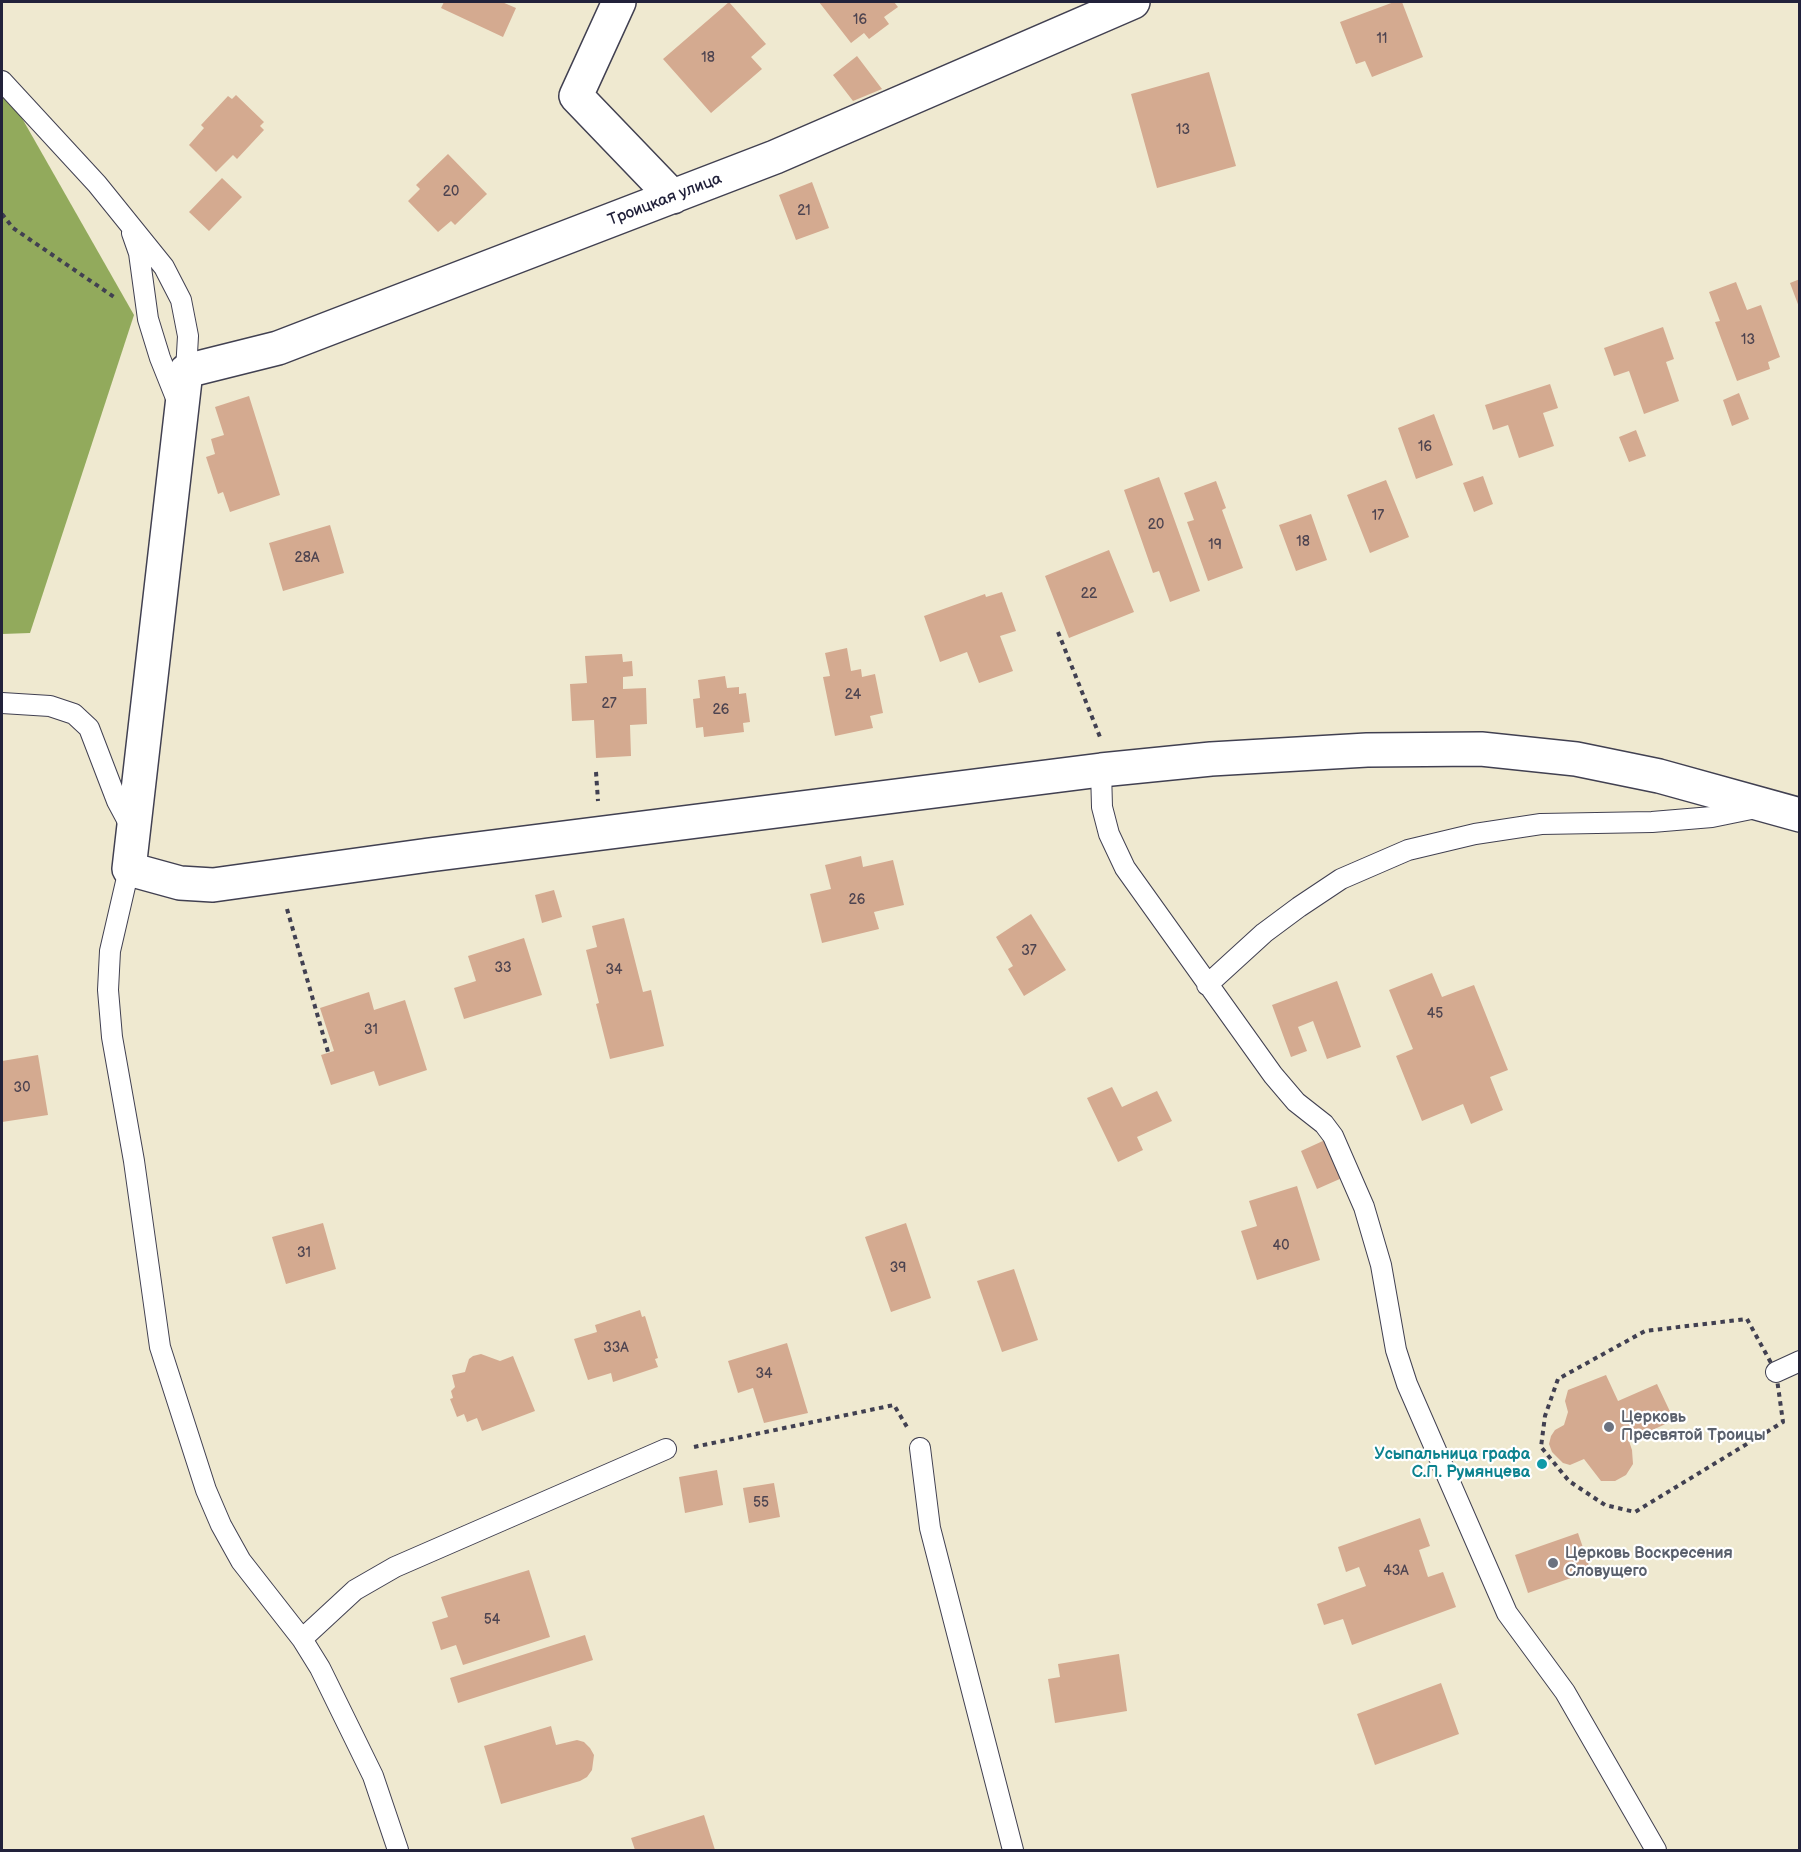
<!DOCTYPE html>
<html>
<head>
<meta charset="utf-8">
<style>
  body { margin:0 }
  #map { position:relative; width:1801px; height:1852px; overflow:hidden; background:#efe9d0; font-family:"Balsamiq Sans",sans-serif }
  canvas { display:block }
  .frame { position:absolute; inset:0; border:3px solid #22223b; pointer-events:none }
</style>
</head>
<body>
<div id="map">
<canvas width="1801" height="1852"></canvas>
<div class="frame"></div>
</div>
<script>
const context = document.querySelector('canvas').getContext('2d');
context.lineJoin = 'round';
function fillPath(path, color) { context.fillStyle = color; context.fill(path, 'evenodd'); }
const poly = rows => new Path2D(rows.map(r => 'M' + r).join(''));
function strokePath(path, color, width, dash) { context.strokeStyle = color; context.lineWidth = width; context.lineCap = dash ? 'butt' : 'round'; context.setLineDash(dash || []); context.stroke(path); }
function drawText(font, color, halo, rows, align = 'center') {
  context.font = font + ' "Balsamiq Sans",sans-serif'; context.lineWidth = 4.5; context.setLineDash([]); context.textBaseline = 'middle'; context.strokeStyle = halo; context.fillStyle = color; for (const [text, x, y, turn = 0] of rows) {
    context.save(); context.translate(x, y); context.rotate((+turn || 0) * Math.PI / 180); context.textAlign = isNaN(turn) ? turn : align; if (halo) context.strokeText(text, 0, 0); context.fillText(text, 0, 0); context.restore();
  }
}
const forest = poly([
  [2,83,134,315,30,633,2,634]
]);
const building = poly([
  [444,2,502,2,516,8,503,37,441,8],
  [729,2,766,44,751,57,762,69,711,113,663,59],
  [819,2,894,2,898,7,884,17,889,24,869,39,864,33,851,43],
  [1394,2,1402,2,1423,57,1372,77,1365,61,1356,64,1340,22],
  [857,56,882,89,853,101,833,75],
  [1209,72,1236,166,1157,188,1131,94],
  [236,95,264,122,260,126,264,130,237,159,233,155,216,172,189,145,204,128,201,125,228,96,232,99],
  [448,154,487,194,455,225,451,221,438,232,408,201,420,189,416,185],
  [222,178,242,197,209,231,189,212],
  [812,182,829,228,796,240,779,195],
  [1800,279,1800,307,1799,307,1790,283],
  [1736,282,1747,310,1761,305,1780,357,1768,362,1770,369,1737,381,1715,322,1720,321,1709,292],
  [1663,327,1674,359,1666,362,1679,401,1644,414,1629,371,1614,376,1604,348],
  [1550,384,1558,408,1543,413,1554,446,1519,458,1508,425,1493,430,1485,405],
  [1739,393,1749,419,1732,426,1723,400],
  [249,396,280,495,230,512,223,492,218,494,206,457,215,454,211,439,224,435,215,407],
  [1434,414,1453,465,1416,479,1398,428],
  [1636,430,1646,456,1629,462,1619,437],
  [1483,476,1493,504,1474,512,1463,483],
  [1159,477,1200,591,1170,602,1159,571,1153,573,1124,490],
  [1386,480,1409,537,1370,553,1347,495],
  [1216,481,1226,508,1222,510,1243,568,1208,581,1187,522,1194,520,1184,493],
  [1311,514,1327,560,1296,571,1279,525],
  [330,525,344,573,283,591,269,543],
  [1109,550,1134,612,1069,638,1045,576],
  [1002,592,1016,631,1000,636,1013,671,979,683,967,652,940,662,924,616,985,594,986,597],
  [847,648,851,671,861,669,862,677,875,674,883,713,870,716,873,728,835,736,823,677,830,676,825,653],
  [622,654,623,662,632,661,633,676,623,677,623,689,646,688,647,724,630,725,631,756,596,758,594,720,572,721,570,684,587,683,585,656],
  [725,676,727,688,739,687,739,694,746,693,750,722,743,723,744,732,704,737,703,727,696,728,693,699,700,698,698,680],
  [861,856,863,867,893,860,904,905,874,912,879,929,822,943,810,894,831,889,825,865],
  [554,890,562,917,542,923,535,895],
  [1031,914,1066,970,1024,996,1008,969,1013,966,996,937],
  [624,918,643,992,651,990,664,1046,610,1059,596,1004,599,1003,586,950,597,947,592,926],
  [524,938,542,995,464,1019,454,988,476,981,468,956],
  [1432,973,1442,997,1474,985,1508,1070,1490,1077,1503,1110,1471,1124,1463,1104,1422,1121,1396,1056,1413,1049,1389,990],
  [1337,981,1361,1047,1327,1059,1313,1021,1298,1027,1307,1051,1291,1057,1272,1005],
  [369,992,374,1010,405,1000,427,1070,379,1086,374,1071,331,1085,321,1055,334,1051,320,1008],
  [38,1055,48,1115,2,1122,2,1061],
  [1112,1087,1122,1107,1157,1091,1172,1121,1137,1137,1143,1150,1118,1162,1087,1098],
  [1325,1140,1342,1178,1317,1189,1301,1151],
  [1297,1186,1320,1260,1257,1280,1241,1231,1257,1226,1249,1201],
  [323,1223,336,1269,286,1284,272,1237],
  [906,1223,931,1298,891,1312,865,1237],
  [1014,1269,1038,1340,1002,1352,977,1281],
  [640,1310,642,1317,645,1316,658,1358,655,1359,658,1367,613,1382,611,1373,588,1380,574,1339,597,1332,595,1325],
  [787,1343,808,1413,764,1423,753,1388,738,1393,728,1361],
  [481,1354,500,1361,513,1356,535,1411,482,1431,477,1418,467,1422,464,1414,457,1417,450,1399,453,1398,451,1391,455,1387,452,1375,465,1372,469,1359,473,1356],
  [1606,1375,1618,1401,1657,1384,1674,1420,1629,1441,1632,1450,1633,1464,1626,1475,1615,1481,1601,1481,1584,1459,1570,1465,1563,1463,1552,1452,1549,1444,1551,1436,1555,1430,1564,1425,1568,1412,1565,1401,1568,1390],
  [717,1470,723,1505,685,1513,679,1477],
  [774,1483,780,1517,749,1523,743,1488],
  [1420,1518,1430,1546,1419,1550,1428,1577,1443,1572,1456,1607,1352,1645,1343,1619,1324,1625,1317,1604,1366,1586,1359,1567,1346,1572,1338,1547],
  [1578,1533,1591,1571,1528,1593,1515,1555],
  [529,1570,550,1637,463,1665,456,1645,441,1650,432,1622,448,1617,441,1597],
  [585,1635,593,1660,458,1703,450,1678],
  [1119,1654,1127,1711,1055,1723,1048,1679,1060,1677,1058,1664],
  [1441,1683,1459,1734,1375,1765,1357,1714],
  [551,1726,556,1745,577,1740,584,1742,590,1748,594,1755,592,1770,587,1777,580,1781,501,1804,484,1746],
  [704,1815,715,1850,635,1850,631,1838]
]);
const path = poly([
  [2,214,13,228,117,299],
  [1058,632,1100,737],
  [596,772,598,801],
  [287,909,328,1052],
  [1747,1319,1776,1372,1783,1422,1635,1512,1605,1505,1569,1481,1541,1447,1545,1416,1558,1379,1645,1331,1747,1319],
  [694,1447,894,1405,907,1427]
]);
const lane = poly([
  [2,81,97,184,164,267,181,300,188,336,186,371],
  [132,233,139,253,148,319,160,358,178,403],
  [2,703,50,706,74,714,89,728,117,801,132,829],
  [1101,770,1102,807,1109,834,1125,868,1273,1075,1296,1102,1324,1124,1333,1136,1364,1207,1381,1265,1396,1350,1407,1384,1507,1613,1565,1692,1656,1850],
  [129,869,110,951,108,990,112,1037,134,1161,160,1347,206,1490,221,1525,241,1561,302,1639,320,1668,373,1776,398,1850],
  [1207,985,1264,933,1299,907,1341,879,1408,850,1475,834,1541,824,1652,822,1712,817,1756,808],
  [1776,1372,1800,1361],
  [920,1448,930,1528,1013,1850],
  [302,1639,355,1590,395,1567,666,1449]
]);
const street = poly([
  [619,2,576,96,673,197],
  [1133,2,775,157,278,348,186,371,129,869,180,883,213,885,429,855,1101,770,1211,759,1367,750,1481,749,1576,759,1659,776,1800,815]
]);
const markers = [
  [1609,1427,6,"#6b7280"],
  [1542,1464,6,"#0f9aa8"],
  [1553,1563,6,"#6b7280"]
];
const numberNames = [
  ["16",860,20],
  ["11",1382,39],
  ["18",708,58],
  ["13",1183,130],
  ["20",451,192],
  ["21",804,211],
  ["13",1748,340],
  ["16",1425,447],
  ["17",1378,516],
  ["20",1156,525],
  ["18",1303,542],
  ["19",1215,545],
  ["28А",307,558],
  ["22",1089,594],
  ["24",853,695],
  ["27",609,704],
  ["26",721,710],
  ["26",857,900],
  ["37",1029,951],
  ["33",503,968],
  ["34",614,970],
  ["45",1435,1014],
  ["31",371,1030],
  ["30",22,1088],
  ["40",1281,1246],
  ["31",304,1253],
  ["39",898,1268],
  ["33А",616,1348],
  ["34",764,1374],
  ["55",761,1503],
  ["43А",1396,1571],
  ["54",492,1620]
];
const streetNames = [
  ["Троицкая улица",665,200,-21]
];
const worshipNames = [
  ["Церковь",1621,1418],
  ["Пресвятой Троицы",1621,1436],
  ["Церковь Воскресения",1565,1554],
  ["Словущего",1565,1572]
];
const cultureNames = [
  ["Усыпальница графа",1530,1455],
  ["С.П. Румянцева",1530,1473]
];
fillPath(forest, '#92aa5c');
fillPath(building, '#d4aa90');
strokePath(lane, '#414051', 22);
strokePath(street, '#414051', 36);
strokePath(path, '#414051', 4, [4.5, 4.5]);
strokePath(lane, '#fff', 20);
strokePath(street, '#fff', 33);
for (const [x, y, r, color] of markers) { const dot = new Path2D(); dot.arc(x, y, r, 0, 2 * Math.PI); context.fillStyle = color; context.fill(dot); strokePath(dot, '#fff', 2); }
drawText('14px', '#4e4450', null, numberNames);
drawText('16px', '#22223b', '#fff', streetNames);
drawText('bold 16px', '#5b616d', '#fff', worshipNames, 'left');
drawText('bold 16px', '#0d838f', '#fff', cultureNames, 'right');
</script>
</body>
</html>
